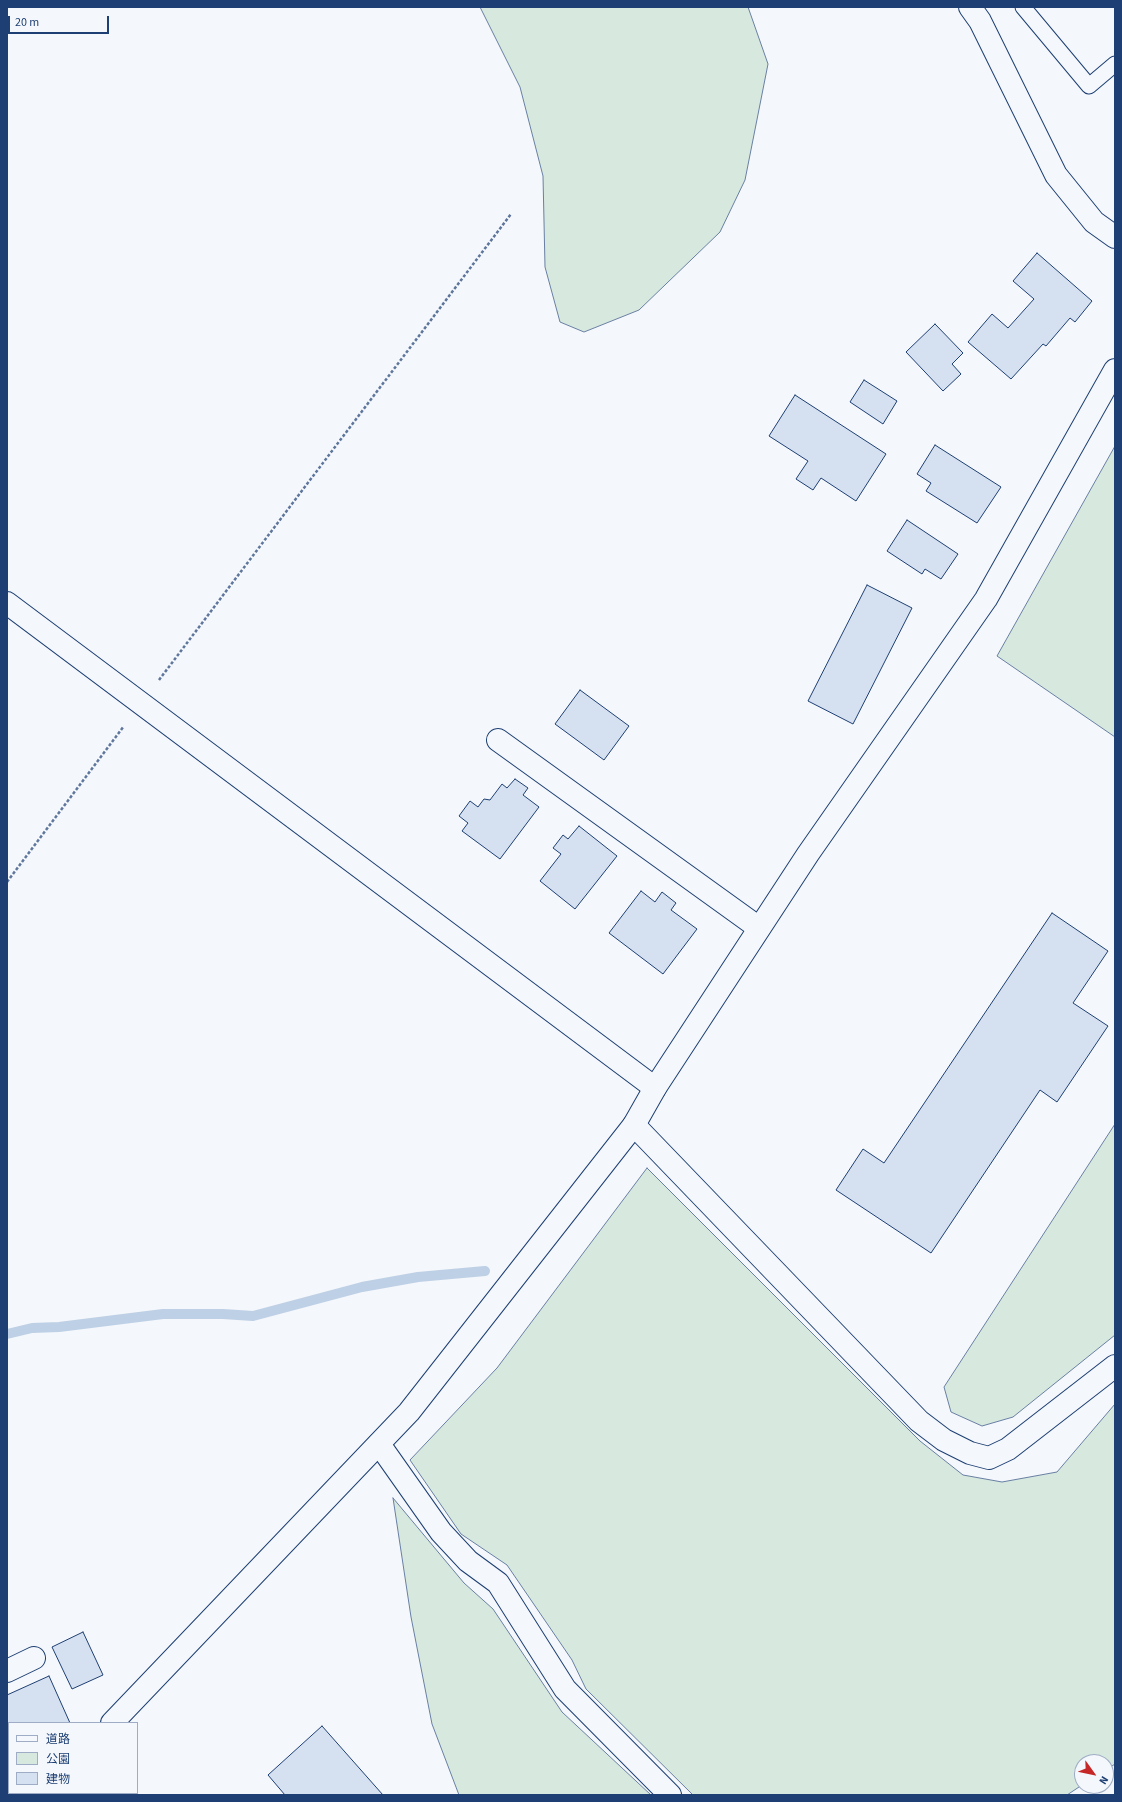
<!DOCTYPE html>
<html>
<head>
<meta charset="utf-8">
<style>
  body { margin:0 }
  #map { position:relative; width:1122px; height:1802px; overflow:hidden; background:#f4f7fb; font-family:"Source Sans 3","Noto Sans JP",sans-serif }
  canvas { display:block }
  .frame { position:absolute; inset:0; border:8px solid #1d3f73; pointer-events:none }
  .legend { position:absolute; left:8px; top:1722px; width:130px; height:72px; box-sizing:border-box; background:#f4f7fb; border:1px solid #9eadc5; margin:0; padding:5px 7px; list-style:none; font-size:12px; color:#1d3f73 }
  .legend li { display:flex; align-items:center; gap:8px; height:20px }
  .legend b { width:20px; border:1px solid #9eadc5 }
  .north { position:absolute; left:1074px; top:1754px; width:40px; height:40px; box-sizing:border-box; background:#f4f7fb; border:1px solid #9eadc5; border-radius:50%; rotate:123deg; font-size:11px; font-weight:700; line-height:16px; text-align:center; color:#1d3f73 }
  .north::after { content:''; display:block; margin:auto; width:14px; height:18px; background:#c62828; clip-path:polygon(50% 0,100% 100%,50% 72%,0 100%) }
  .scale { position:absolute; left:8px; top:16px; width:101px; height:18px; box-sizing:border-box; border:2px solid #1d3f73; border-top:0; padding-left:5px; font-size:12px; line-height:14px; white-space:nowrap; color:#1d3f73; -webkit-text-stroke:3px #f4f7fb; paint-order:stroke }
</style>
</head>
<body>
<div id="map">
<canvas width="1122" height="1802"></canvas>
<div class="frame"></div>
<ul class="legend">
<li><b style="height:5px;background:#f4f7fb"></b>道路</li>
<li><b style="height:11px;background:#d7e8df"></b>公園</li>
<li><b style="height:11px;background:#d5e0f0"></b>建物</li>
</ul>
<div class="north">N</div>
<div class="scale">20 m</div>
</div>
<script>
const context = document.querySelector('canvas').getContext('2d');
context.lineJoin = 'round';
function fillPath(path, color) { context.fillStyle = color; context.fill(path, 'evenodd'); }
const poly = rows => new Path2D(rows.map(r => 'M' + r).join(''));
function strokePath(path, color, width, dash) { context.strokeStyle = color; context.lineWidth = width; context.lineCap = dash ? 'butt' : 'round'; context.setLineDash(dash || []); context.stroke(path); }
const green = poly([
  [480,7,748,7,768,64,745,180,720,232,639,310,584,332,560,322,545,267,543,176,520,87,480,7],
  [1115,446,1115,737,997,656,1115,446],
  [1115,1124,1115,1335,1013,1417,982,1426,951,1412,944,1387,1115,1124],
  [647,1168,920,1441,963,1475,1002,1482,1057,1472,1115,1404,1115,1764,1106,1770,1106,1762,1082,1762,1082,1785,1067,1795,693,1795,586,1689,572,1660,507,1565,461,1534,410,1460,497,1368,647,1168],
  [393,1498,464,1583,493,1609,562,1712,651,1795,459,1795,432,1724,411,1617,393,1498]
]);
const stream = poly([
  [7,1334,32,1328,59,1327,163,1314,223,1314,253,1316,362,1287,418,1277,485,1271]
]);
const building = poly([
  [1037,253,1092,301,1075,322,1070,318,1046,346,1043,344,1011,379,968,342,992,314,1008,328,1034,299,1013,281,1037,253],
  [935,324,963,353,952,364,961,374,943,391,906,352,935,324],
  [864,380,897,401,883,424,850,402,864,380],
  [795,395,886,454,856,501,821,478,813,490,796,479,808,461,769,436,795,395],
  [935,445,1001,487,977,523,926,491,931,483,917,474,935,445],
  [907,520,958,554,941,579,925,569,922,574,887,551,907,520],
  [867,585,912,608,853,724,808,701,867,585],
  [580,690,629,726,604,760,555,724,580,690],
  [515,779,528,788,523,795,539,807,500,859,462,831,468,823,459,816,470,801,478,807,484,799,490,800,502,784,507,788,515,779],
  [579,826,617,856,575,909,540,881,561,854,553,848,563,835,568,839,579,826],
  [641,891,655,902,662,892,676,903,671,910,697,929,663,974,609,933,641,891],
  [1052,913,1108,951,1073,1003,1108,1026,1057,1102,1040,1090,931,1253,836,1190,863,1149,884,1163,1052,913],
  [83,1632,103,1675,72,1689,52,1647,83,1632],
  [49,1676,70,1723,9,1723,9,1760,7,1761,7,1695,49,1676],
  [322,1726,383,1795,285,1795,268,1775,322,1726]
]);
const path = poly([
  [159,680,511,214],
  [7,882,124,726]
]);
const service = poly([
  [1023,7,1089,86,1115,64]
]);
const minor = poly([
  [970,7,980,21,1056,175,1094,222,1115,237],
  [7,603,655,1088],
  [498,740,759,928],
  [634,1125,919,1421,944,1440,970,1453,989,1458,1008,1449,1115,1366],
  [379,1444,441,1532,468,1561,498,1583,565,1689,670,1795],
  [7,1671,34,1658]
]);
const tertiary = poly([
  [112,1723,409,1412,634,1125,655,1088,808,854,986,599,1115,370],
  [42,1795,44,1793]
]);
fillPath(green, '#d7e8df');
strokePath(green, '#687fa3', 1);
strokePath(stream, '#bed0e5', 10);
fillPath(building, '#d5e0f0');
strokePath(building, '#1d3f73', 1);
strokePath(service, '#1d3f73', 17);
strokePath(minor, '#1d3f73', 24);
strokePath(tertiary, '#1d3f73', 24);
strokePath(path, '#5e769c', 2.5, [3, 2]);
strokePath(service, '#f4f7fb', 15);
strokePath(minor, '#f4f7fb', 22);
strokePath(tertiary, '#f4f7fb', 22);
</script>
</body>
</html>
